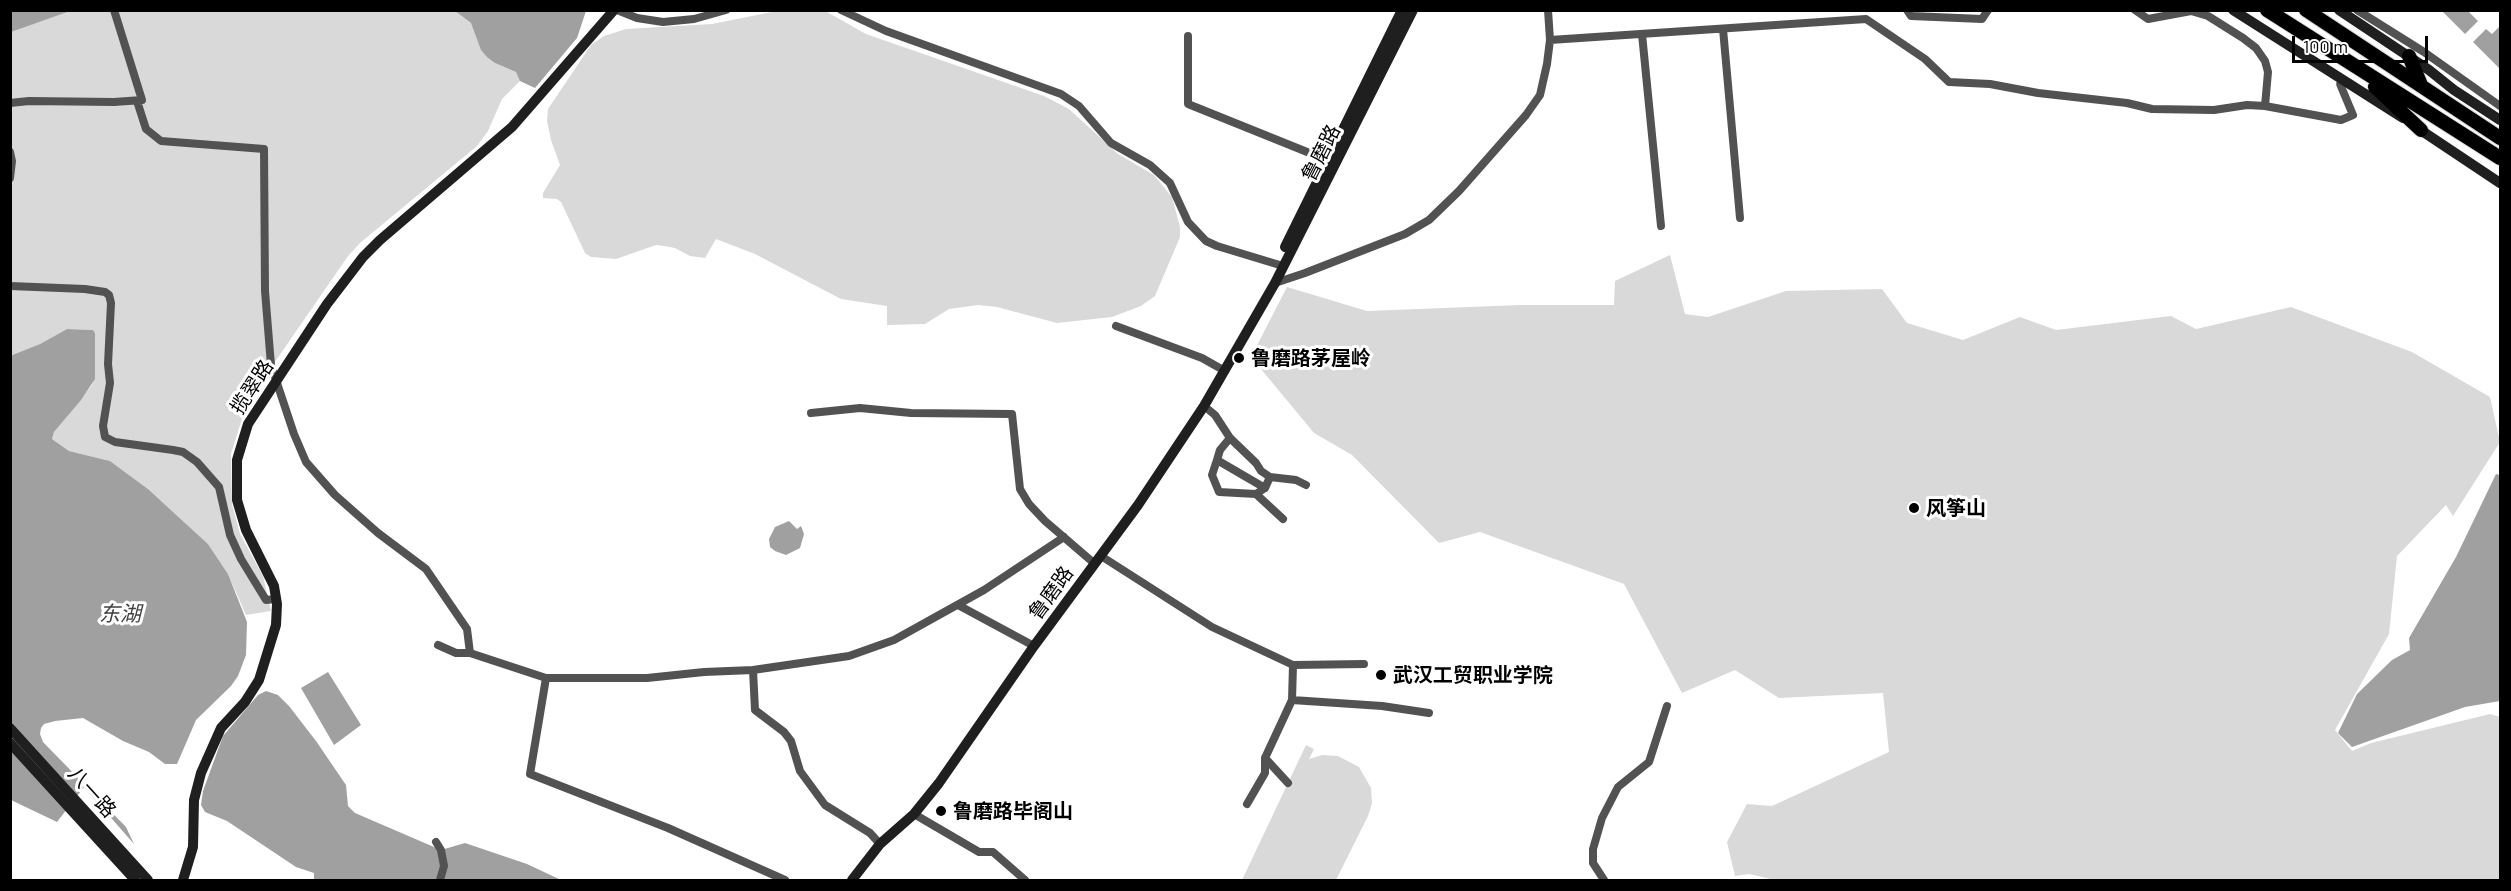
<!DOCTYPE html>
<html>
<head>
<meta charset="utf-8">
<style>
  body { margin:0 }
  #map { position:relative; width:2511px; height:891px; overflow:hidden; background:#fff; font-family:Barlow,sans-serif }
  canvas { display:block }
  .frame { position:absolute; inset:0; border:12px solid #000; pointer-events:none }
  .scale { position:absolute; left:2292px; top:36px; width:136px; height:27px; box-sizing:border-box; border:3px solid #000; border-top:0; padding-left:8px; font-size:18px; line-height:21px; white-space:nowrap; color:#000; -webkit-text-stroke:4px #fff; paint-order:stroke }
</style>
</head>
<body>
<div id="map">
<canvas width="2511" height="891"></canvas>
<div class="frame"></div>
<div class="scale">100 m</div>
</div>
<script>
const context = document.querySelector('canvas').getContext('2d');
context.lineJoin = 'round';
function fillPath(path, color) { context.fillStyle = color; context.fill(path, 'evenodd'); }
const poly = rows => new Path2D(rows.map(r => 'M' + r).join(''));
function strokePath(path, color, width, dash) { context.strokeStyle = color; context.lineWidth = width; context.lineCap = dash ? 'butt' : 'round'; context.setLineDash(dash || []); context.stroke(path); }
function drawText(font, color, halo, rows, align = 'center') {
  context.font = font + ' Barlow,"Noto Sans SC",sans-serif'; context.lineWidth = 6; context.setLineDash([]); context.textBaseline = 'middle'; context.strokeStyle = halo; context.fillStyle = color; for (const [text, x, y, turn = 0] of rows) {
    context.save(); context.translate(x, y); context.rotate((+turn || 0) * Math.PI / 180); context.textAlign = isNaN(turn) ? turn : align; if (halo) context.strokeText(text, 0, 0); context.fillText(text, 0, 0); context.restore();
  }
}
const green = poly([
  [70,10,455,11,471,23,495,63,516,72,519,75,520,81,502,99,488,131,477,146,360,243,348,256,257,388,244,412,231,454,232,504,240,534,263,576,271,611,246,615,228,574,208,544,148,489,110,461,69,451,52,439,54,432,92,385,95,373,95,333,93,330,67,329,40,344,11,356,11,32],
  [777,11,827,12,866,34,1044,96,1069,109,1118,154,1154,175,1172,197,1180,227,1180,237,1155,296,1141,306,1112,317,1057,323,997,307,978,305,949,309,925,324,887,325,887,306,841,299,755,254,716,239,705,258,690,256,675,248,664,246,656,245,616,259,591,257,585,253,561,202,557,199,543,198,543,193,560,165,551,140,547,121,548,109,591,45,604,36,626,29,712,24],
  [1670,255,1685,314,1708,317,1786,291,1882,289,1907,323,1963,340,2020,317,2056,330,2171,316,2196,329,2291,307,2412,352,2490,397,2500,442,2453,516,2446,505,2397,556,2389,634,2335,730,2352,751,2371,743,2490,714,2500,717,2500,880,1775,880,1749,874,1735,876,1727,842,1747,804,1772,806,1889,752,1883,693,1779,698,1735,670,1682,693,1624,584,1480,532,1439,543,1352,455,1314,433,1251,357,1287,287,1367,311,1521,305,1614,305,1615,281],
  [1306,745,1314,749,1309,759,1322,755,1338,756,1359,767,1371,788,1372,803,1368,816,1336,880,1242,880]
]);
const water = poly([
  [11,10,70,10,70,11,11,32],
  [455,11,586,11,577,38,535,88,520,81,516,72,495,63,487,57,481,50,471,23],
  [2442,11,2468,11,2478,21,2465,34],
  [2500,26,2500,69,2473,42,2486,29,2492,34],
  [67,329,93,330,95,333,95,379,81,400,54,432,52,439,69,451,110,461,148,489,208,544,228,574,247,622,246,655,238,676,231,686,196,720,177,764,165,764,149,752,123,741,83,718,55,721,44,724,41,728,40,734,43,742,126,827,134,844,84,787,57,822,11,800,10,356,40,344],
  [2496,474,2500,475,2500,701,2465,707,2352,747,2338,733,2357,694,2392,660,2410,650,2409,638,2456,557],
  [789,521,797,529,801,526,804,534,800,548,786,555,775,551,770,547,769,539,775,527],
  [328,672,361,725,334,745,301,688],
  [266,691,278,695,289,706,316,741,346,785,348,806,355,813,441,850,465,843,527,864,561,880,314,880,314,873,296,867,227,821,205,812,201,805,203,791,223,736,258,695]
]);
const street = poly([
  [617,10,637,18,663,22,694,19,726,10],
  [841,10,886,31,1061,94,1079,106,1111,143,1150,165,1170,183,1188,222,1206,241,1217,246,1283,266],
  [1907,10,1911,16,1982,19,1988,10],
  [2135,10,2148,19,2191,11,2208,16,2243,38,2256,48,2265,61,2268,72,2265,106],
  [2357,10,2424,52,2500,106],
  [1723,29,1740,218],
  [1642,34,1661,226],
  [1188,36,1188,104,1332,162],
  [1550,40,1866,19,1925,59,1949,82,1990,84,2038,93,2127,103,2152,109,2214,110,2247,105,2265,106,2341,120,2353,115,2340,84,2342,82],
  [137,101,146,129,161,141,264,149,265,291,271,365,294,434,306,462,335,495,378,533,426,569,467,629,470,653,546,678,530,774,668,828,785,880],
  [10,103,29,101,114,102,142,100,114,10],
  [10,152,12,161,10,178],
  [1275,283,1305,273,1405,234,1429,220,1459,191,1526,115,1540,95,1547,64,1550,40,1548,10],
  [10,286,85,289,105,292,109,295,111,303,108,364,110,383,103,426,105,437,115,442,173,450,183,452,197,462,219,487,230,535,241,559,266,600,276,599],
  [1116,326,1202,358,1225,371],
  [1204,406,1215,415,1230,438,1256,463,1261,471,1270,477,1296,480,1306,485],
  [811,413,860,408,911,413,1012,414,1020,489,1029,504,1045,521,1095,564],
  [1230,438,1220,450,1217,460,1265,488,1270,477],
  [1217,460,1212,475,1219,492,1256,494,1265,488],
  [1256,494,1283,519],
  [1101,556,1212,627,1293,665,1364,664],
  [958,605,1034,646],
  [438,645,456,653,470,653],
  [1293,665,1292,700,1382,706,1429,713],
  [753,670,849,656,894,640,984,590,1064,537],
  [546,678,647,678,704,672,753,670,755,710,784,732,791,741,800,771,825,805,870,833,880,844],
  [1288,783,1265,758,1292,700],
  [1247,804,1265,773,1265,758],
  [914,814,979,852,993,852,1025,880],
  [436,842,441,850,444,866,440,880],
  [1604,880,1593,863,1593,849,1602,818,1618,787,1649,762,1667,706]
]);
const secondary = poly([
  [2233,10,2403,118],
  [2339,10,2429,70,2454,90,2500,120],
  [2416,127,2500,183],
  [1285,247,1402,10],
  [10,728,148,880],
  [10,743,135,880],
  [183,880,193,847,194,800,201,773,221,728,245,702,259,680,276,625,277,604,274,586,246,530,237,500,237,460,248,424,327,304,363,257,380,240,512,127,614,10],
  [852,880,880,844,914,814,939,783,1034,646,1138,505,1204,406,1275,283,1413,10]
]);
const highway = poly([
  [2267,10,2500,158],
  [2306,10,2500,138],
  [2409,56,2421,85],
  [2375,87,2421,130]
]);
const markers = [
  [1239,358,6,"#000"],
  [1914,508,6,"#000"],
  [1381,675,6,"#000"],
  [941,811,6,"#000"]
];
const streetNames = [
  ["鲁磨路",1321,153,-63],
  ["揽翠路",252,387,-57],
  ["鲁磨路",1051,593,-54],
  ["八一路",92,792,48]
];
const poiNames = [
  ["鲁磨路茅屋岭",1251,358],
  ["风筝山",1926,508],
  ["武汉工贸职业学院",1393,675],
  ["鲁磨路毕阁山",953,811]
];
const waterNames = [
  ["东湖",120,614]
];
fillPath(green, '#d9d9d9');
fillPath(water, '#a0a0a0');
strokePath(highway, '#dbdbdb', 16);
strokePath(street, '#525252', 8);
strokePath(secondary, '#1f1f1f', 10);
strokePath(highway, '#000', 14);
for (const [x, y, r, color] of markers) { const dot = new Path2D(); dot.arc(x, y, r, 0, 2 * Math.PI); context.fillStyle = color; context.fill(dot); strokePath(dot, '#fff', 2); }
drawText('20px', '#000', '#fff', streetNames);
drawText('bold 20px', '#000', '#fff', poiNames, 'left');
drawText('italic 21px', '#414141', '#fff', waterNames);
</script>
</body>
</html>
